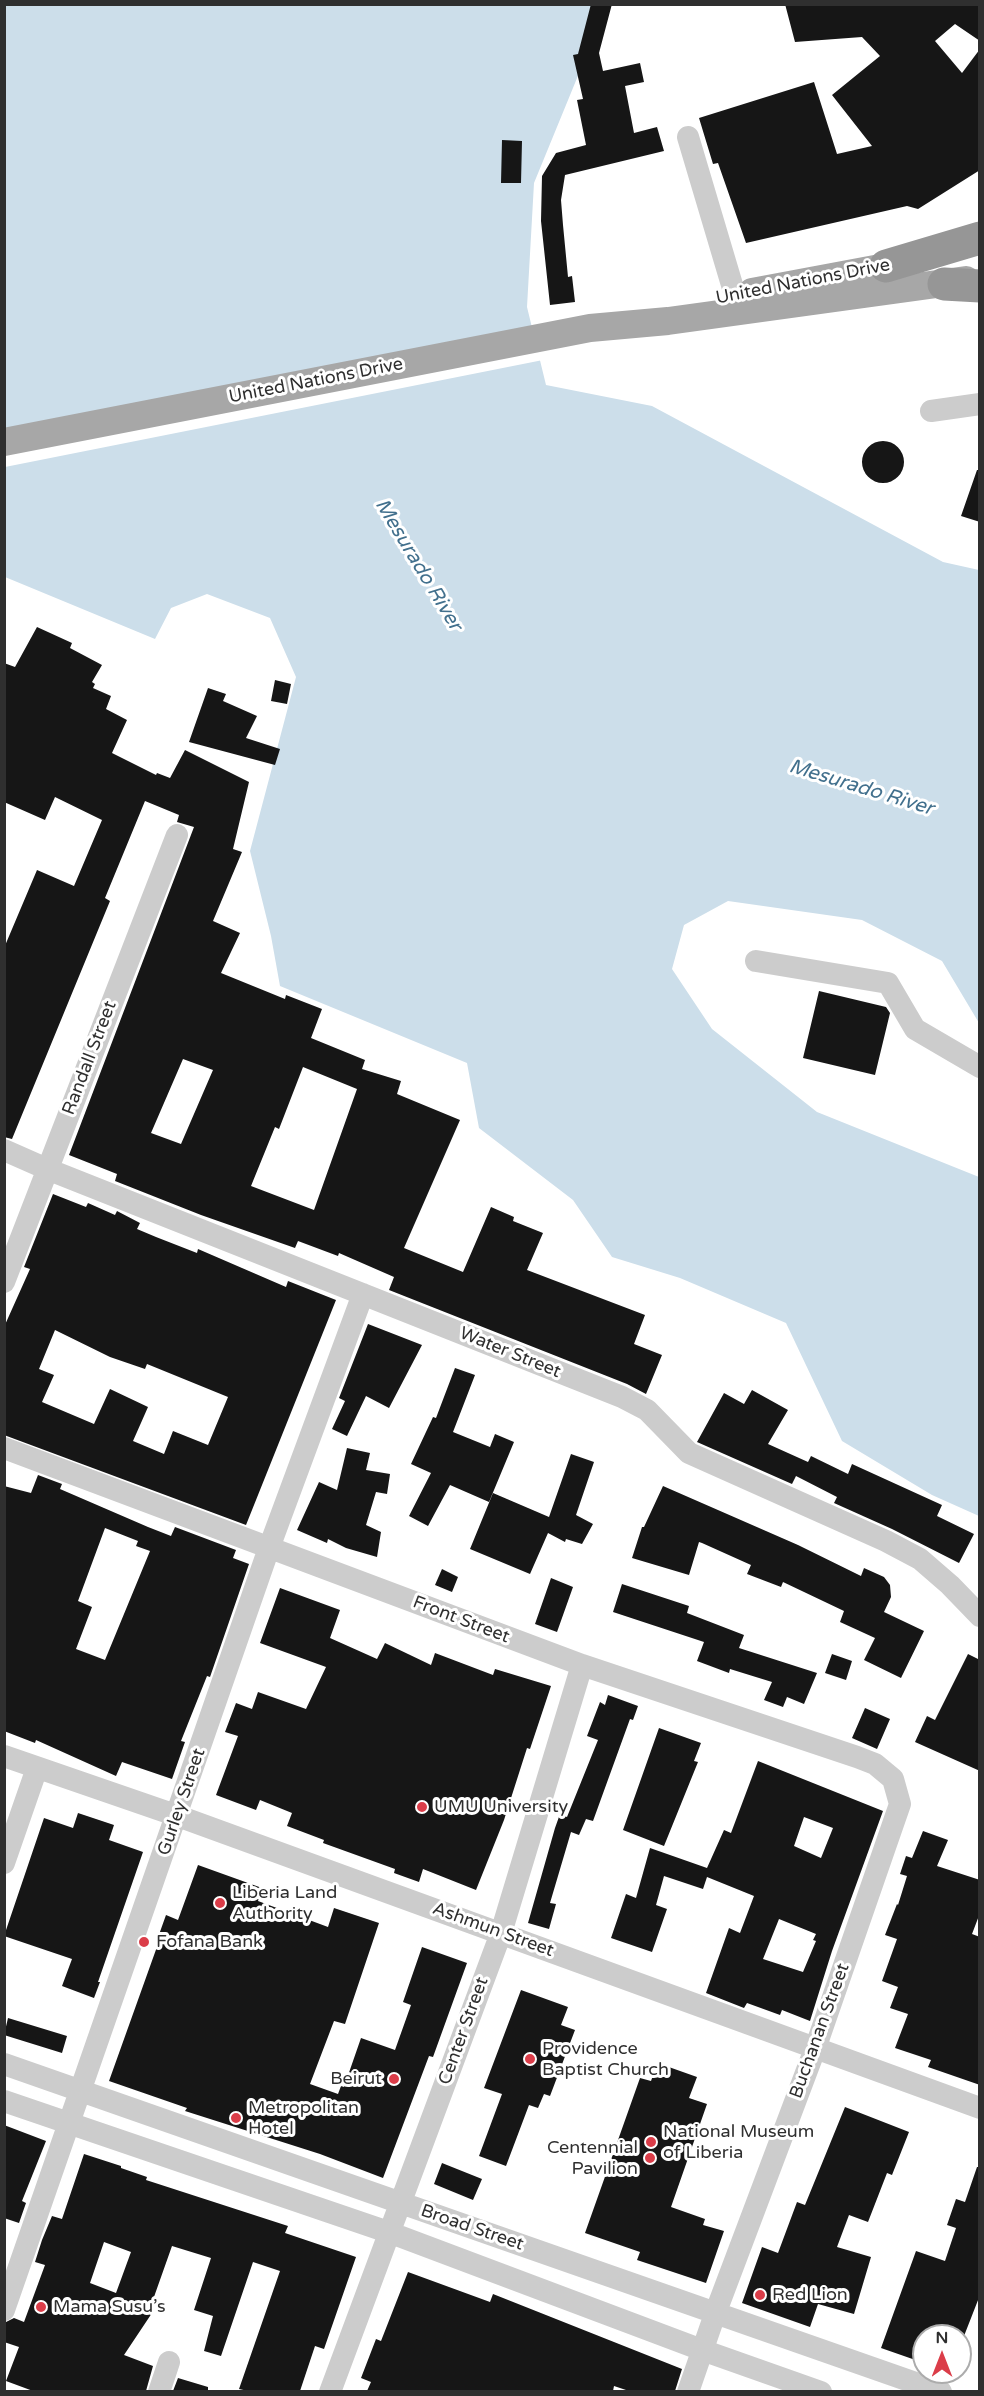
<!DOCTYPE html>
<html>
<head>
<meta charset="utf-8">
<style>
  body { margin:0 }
  #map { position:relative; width:984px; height:2396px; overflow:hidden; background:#fff; font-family:"Varela Round",sans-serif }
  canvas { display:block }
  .frame { position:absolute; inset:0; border:6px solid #2f2f2f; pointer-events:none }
  .north { position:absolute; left:912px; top:2324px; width:60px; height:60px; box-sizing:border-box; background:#fff; border:2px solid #acacac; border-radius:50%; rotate:0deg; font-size:16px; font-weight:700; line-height:24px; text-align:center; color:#2f2f2f }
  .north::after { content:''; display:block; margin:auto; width:21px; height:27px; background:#db3d49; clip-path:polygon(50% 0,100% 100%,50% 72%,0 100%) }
</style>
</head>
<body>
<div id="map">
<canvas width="984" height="2396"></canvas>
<div class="frame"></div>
<div class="north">N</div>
</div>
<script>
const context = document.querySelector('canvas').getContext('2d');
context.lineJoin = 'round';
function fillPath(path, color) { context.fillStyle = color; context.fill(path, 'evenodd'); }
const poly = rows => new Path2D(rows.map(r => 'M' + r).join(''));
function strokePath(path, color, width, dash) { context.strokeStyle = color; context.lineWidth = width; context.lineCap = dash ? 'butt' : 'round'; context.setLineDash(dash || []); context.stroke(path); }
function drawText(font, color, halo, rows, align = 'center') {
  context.font = font + ' "Varela Round",sans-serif'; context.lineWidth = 6; context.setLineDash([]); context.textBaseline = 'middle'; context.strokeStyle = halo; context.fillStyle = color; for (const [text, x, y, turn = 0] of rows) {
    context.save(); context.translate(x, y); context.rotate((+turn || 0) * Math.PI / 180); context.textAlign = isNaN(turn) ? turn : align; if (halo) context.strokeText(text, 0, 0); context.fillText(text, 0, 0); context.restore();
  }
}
const water = poly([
  [5,5,607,5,534,183,527,307,546,385,652,406,943,562,979,570,979,1023,942,961,862,920,728,901,684,925,672,969,712,1029,817,1112,979,1177,979,1516,932,1495,842,1441,786,1323,680,1278,612,1257,573,1200,479,1128,467,1063,280,986,271,936,250,851,296,677,270,618,207,594,171,608,155,639,5,577]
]);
const pier = poly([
  [535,328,543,360,5,467,5,433]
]);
const building = poly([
  [591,4,612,4,599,53,603,71,640,63,644,82,625,86,634,133,657,127,664,151,565,175,561,200,563,225,568,277,572,276,575,302,550,305,541,221,542,176,556,153,586,145,577,100,583,99,573,55,578,54],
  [785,4,980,4,980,41,955,24,935,41,962,73,980,49,980,170,918,209,907,206,746,243,718,163,713,164,699,118,814,82,837,154,872,146,832,95,880,56,862,37,795,42],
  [502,140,522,141,521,183,501,183],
  '862 462a21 21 0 1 1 42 0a21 21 0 1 1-42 0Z',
  [977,470,980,470,980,522,961,516],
  [37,627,72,643,70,648,102,665,92,682,95,684,93,688,111,696,106,709,127,720,112,753,156,775,157,773,170,778,185,750,249,782,233,849,242,852,213,921,240,933,221,973,285,999,286,995,322,1009,311,1038,365,1060,362,1069,401,1081,397,1094,460,1120,404,1248,463,1272,491,1207,514,1217,513,1221,543,1233,527,1270,645,1315,634,1344,662,1355,646,1394,627,1384,389,1290,394,1277,339,1253,338,1256,298,1241,295,1248,201,1215,115,1181,117,1174,69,1155,194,827,177,822,179,815,145,801,105,898,110,901,12,1139,4,1137,4,948,37,870,74,886,102,820,55,797,45,820,4,802,4,663,15,667],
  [183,1059,213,1070,181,1144,151,1133],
  [303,1067,357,1089,314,1210,251,1186,275,1127,279,1129],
  [275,680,291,684,287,704,271,701],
  [208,688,226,694,223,701,257,716,246,738,280,749,275,765,189,742],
  [819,991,886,1007,890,1013,875,1075,803,1058],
  [53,1194,86,1207,88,1203,115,1215,117,1211,140,1223,137,1229,156,1237,197,1253,198,1249,286,1287,288,1281,336,1300,246,1525,4,1435,4,1327,30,1269,24,1267],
  [55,1330,110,1357,145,1369,147,1364,228,1397,208,1445,173,1431,164,1454,133,1441,148,1407,110,1389,94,1424,42,1402,54,1375,39,1369],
  [368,1324,422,1345,389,1408,366,1396,347,1436,332,1429,345,1401,339,1398],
  [455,1368,475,1375,453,1432,490,1447,495,1434,514,1442,489,1502,450,1485,428,1526,409,1516,431,1473,411,1464,433,1417,436,1418],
  [752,1390,788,1410,768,1444,808,1462,811,1456,848,1474,852,1464,942,1505,937,1516,974,1534,959,1563,892,1529,834,1503,837,1497,796,1476,792,1484,697,1442,724,1393,744,1404],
  [347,1448,370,1453,366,1470,390,1474,387,1494,376,1492,366,1525,381,1532,377,1557,346,1548,328,1539,327,1543,297,1530,319,1482,337,1490],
  [571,1454,594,1462,576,1515,593,1524,582,1544,566,1539,565,1542,548,1533,530,1574,470,1549,493,1493,549,1517],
  [38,1475,62,1484,60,1489,148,1527,171,1536,175,1527,236,1550,233,1558,249,1564,210,1677,207,1676,181,1741,185,1742,172,1779,122,1762,116,1776,36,1740,35,1743,4,1731,4,1486,31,1493],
  [105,1528,138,1541,136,1546,150,1551,105,1660,76,1649,92,1607,78,1601],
  [663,1486,798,1545,861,1576,864,1568,884,1577,890,1585,891,1597,884,1612,924,1631,901,1678,864,1660,875,1638,840,1622,844,1611,783,1582,781,1587,747,1574,751,1565,702,1543,699,1542,689,1575,632,1558,642,1527,644,1527],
  [442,1569,458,1577,452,1592,435,1585],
  [551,1578,573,1587,557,1632,535,1624],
  [622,1584,689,1606,687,1613,744,1635,739,1648,817,1673,804,1704,787,1697,783,1707,764,1700,772,1682,730,1669,729,1673,697,1661,704,1642,613,1612],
  [280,1588,340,1610,330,1638,377,1659,385,1643,431,1665,435,1653,493,1675,495,1669,551,1686,530,1749,527,1748,504,1820,476,1890,423,1869,419,1882,394,1873,395,1869,323,1843,324,1840,287,1826,292,1813,260,1800,256,1810,216,1795,238,1736,225,1732,236,1703,252,1709,258,1692,306,1709,326,1667,260,1643],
  [832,1654,852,1661,846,1680,825,1673],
  [968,1654,980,1660,980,1771,915,1742,927,1716,935,1720],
  [608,1695,638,1706,633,1720,630,1719,593,1821,586,1819,579,1835,571,1832,550,1903,556,1904,549,1929,528,1923,555,1828,560,1814,567,1817,598,1740,587,1736,600,1702,605,1705],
  [865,1708,890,1719,877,1749,852,1738],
  [659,1728,701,1743,694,1761,698,1762,664,1846,623,1830],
  [758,1761,883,1811,832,1951,810,2021,782,2010,780,2015,747,2003,744,2008,706,1993,729,1928,740,1933,754,1896,707,1877,703,1889,664,1876,656,1905,667,1909,652,1952,611,1938,626,1894,636,1898,650,1848,707,1868,724,1830,731,1833],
  [804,1817,833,1828,821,1858,794,1846],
  [779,1919,816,1934,813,1940,816,1941,803,1972,763,1959],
  [78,1813,114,1825,109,1840,143,1852,98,1982,100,1982,94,1998,62,1986,72,1959,4,1936,44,1818,73,1828],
  [923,1831,948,1840,937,1866,980,1880,980,1913,972,1934,980,1937,980,2085,928,2067,931,2060,895,2048,908,2014,890,2008,898,1987,882,1981,897,1939,885,1935,897,1904,898,1905,907,1876,900,1874,906,1856,912,1858],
  [198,1865,262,1888,258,1901,328,1927,334,1908,379,1923,345,2024,334,2021,310,2084,338,2094,341,2086,344,2087,361,2038,395,2050,411,2005,403,2002,422,1947,467,1963,433,2057,429,2056,383,2178,320,2154,185,2111,187,2108,109,2081,158,1944,156,1943,166,1915,178,1920],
  [521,1990,568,2007,561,2025,575,2030,550,2096,544,2094,538,2108,529,2105,506,2166,479,2156,502,2094,484,2088],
  [8,2018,67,2036,62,2053,4,2035],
  [666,2066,697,2077,689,2098,707,2104,671,2207,705,2219,703,2225,724,2231,706,2283,637,2260,640,2252,585,2233,640,2078,651,2081,656,2067,664,2070],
  [845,2107,909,2132,892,2175,887,2173,868,2222,849,2215,837,2247,871,2257,854,2314,818,2304,810,2327,742,2303,762,2247,778,2253,797,2202,805,2205],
  [4,2125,46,2141,22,2201,26,2203,19,2223,4,2218],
  [84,2154,121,2166,121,2168,147,2177,146,2180,288,2226,285,2233,356,2257,324,2349,315,2346,300,2391,248,2391,239,2389,280,2271,253,2262,221,2356,204,2351,213,2316,194,2310,211,2258,172,2246,149,2311,152,2313,124,2355,153,2366,146,2391,33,2391,6,2381,19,2347,4,2342,4,2323,14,2318,24,2322,45,2265,35,2262,42,2240,52,2216,62,2219],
  [104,2242,131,2252,116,2293,90,2283],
  [442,2163,482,2179,473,2200,434,2184],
  [977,2167,980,2167,980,2295,964,2336,924,2336,924,2363,881,2348,916,2251,945,2261,956,2228,947,2225,956,2199,965,2202],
  [408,2272,490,2302,493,2294,682,2369,675,2391,629,2391,614,2386,613,2391,367,2391,371,2382,361,2378,376,2339,381,2341],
  [178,2378,208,2387,208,2391,173,2391]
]);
const minor = poly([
  [688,137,735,295],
  [931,411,980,404],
  [756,961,888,983,915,1029,980,1067],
  [4,1150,47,1169,622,1397,647,1410,689,1453,886,1541,920,1559,950,1585,980,1616],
  [4,1282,177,835],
  [4,1448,582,1665,857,1757,875,1764,893,1779,900,1804,815,2049,715,2314,688,2392],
  [4,1756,178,1816,980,2108],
  [4,1863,37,1768],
  [4,2064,941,2392],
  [4,2101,391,2233,702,2350,821,2392],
  [4,2310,269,1548,363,1294],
  [159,2392,169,2362],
  [330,2392,501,1933,582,1665]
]);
const major = poly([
  [752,292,907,263],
  [4,442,590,328,668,321,966,280]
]);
const highway = poly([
  [886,266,980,238],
  [944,284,980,286]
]);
const markers = [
  [422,1807,6,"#db3d49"],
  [220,1903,6,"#db3d49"],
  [144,1942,6,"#db3d49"],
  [530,2059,6,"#db3d49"],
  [394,2079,6,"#db3d49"],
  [236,2118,6,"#db3d49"],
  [651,2142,6,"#db3d49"],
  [650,2158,6,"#db3d49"],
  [760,2295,6,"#db3d49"],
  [41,2307,6,"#db3d49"]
];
const streetNames = [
  ["United Nations Drive",803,282,-11],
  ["United Nations Drive",316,381,-11],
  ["Randall Street",90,1058,-69],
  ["Water Street",510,1353,22],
  ["Front Street",461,1620,21],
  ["Gurley Street",182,1802,-71],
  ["Ashmun Street",493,1930,20],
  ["Center Street",464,2031,-70],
  ["Buchanan Street",820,2031,-70],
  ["Broad Street",472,2228,19]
];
const poiNames = [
  ["UMU University",434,1807],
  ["Liberia Land",232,1893],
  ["Authority",232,1914],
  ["Fofana Bank",156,1942],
  ["Providence",542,2049],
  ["Baptist Church",542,2070],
  ["Beirut",382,2079,"right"],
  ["Metropolitan",248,2108],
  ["Hotel",248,2129],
  ["National Museum",663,2132],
  ["of Liberia",663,2153],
  ["Centennial",638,2148,"right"],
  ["Pavilion",638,2169,"right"],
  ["Red Lion",772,2295],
  ["Mama Susu’s",53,2307]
];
const waterNames = [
  ["Mesurado River",418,565,59],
  ["Mesurado River",861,788,17]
];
fillPath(water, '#ccdeea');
fillPath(pier, '#fff');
fillPath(building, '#161616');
strokePath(minor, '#ccc', 22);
strokePath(major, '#a7a7a7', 28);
strokePath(highway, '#969696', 33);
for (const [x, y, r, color] of markers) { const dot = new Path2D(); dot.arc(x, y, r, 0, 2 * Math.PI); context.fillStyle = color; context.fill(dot); strokePath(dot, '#fff', 2); }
drawText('18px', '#2f2f2f', '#fff', streetNames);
drawText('18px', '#2f2f2f', '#fff', poiNames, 'left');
drawText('italic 20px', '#42708d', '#fff', waterNames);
</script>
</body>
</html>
